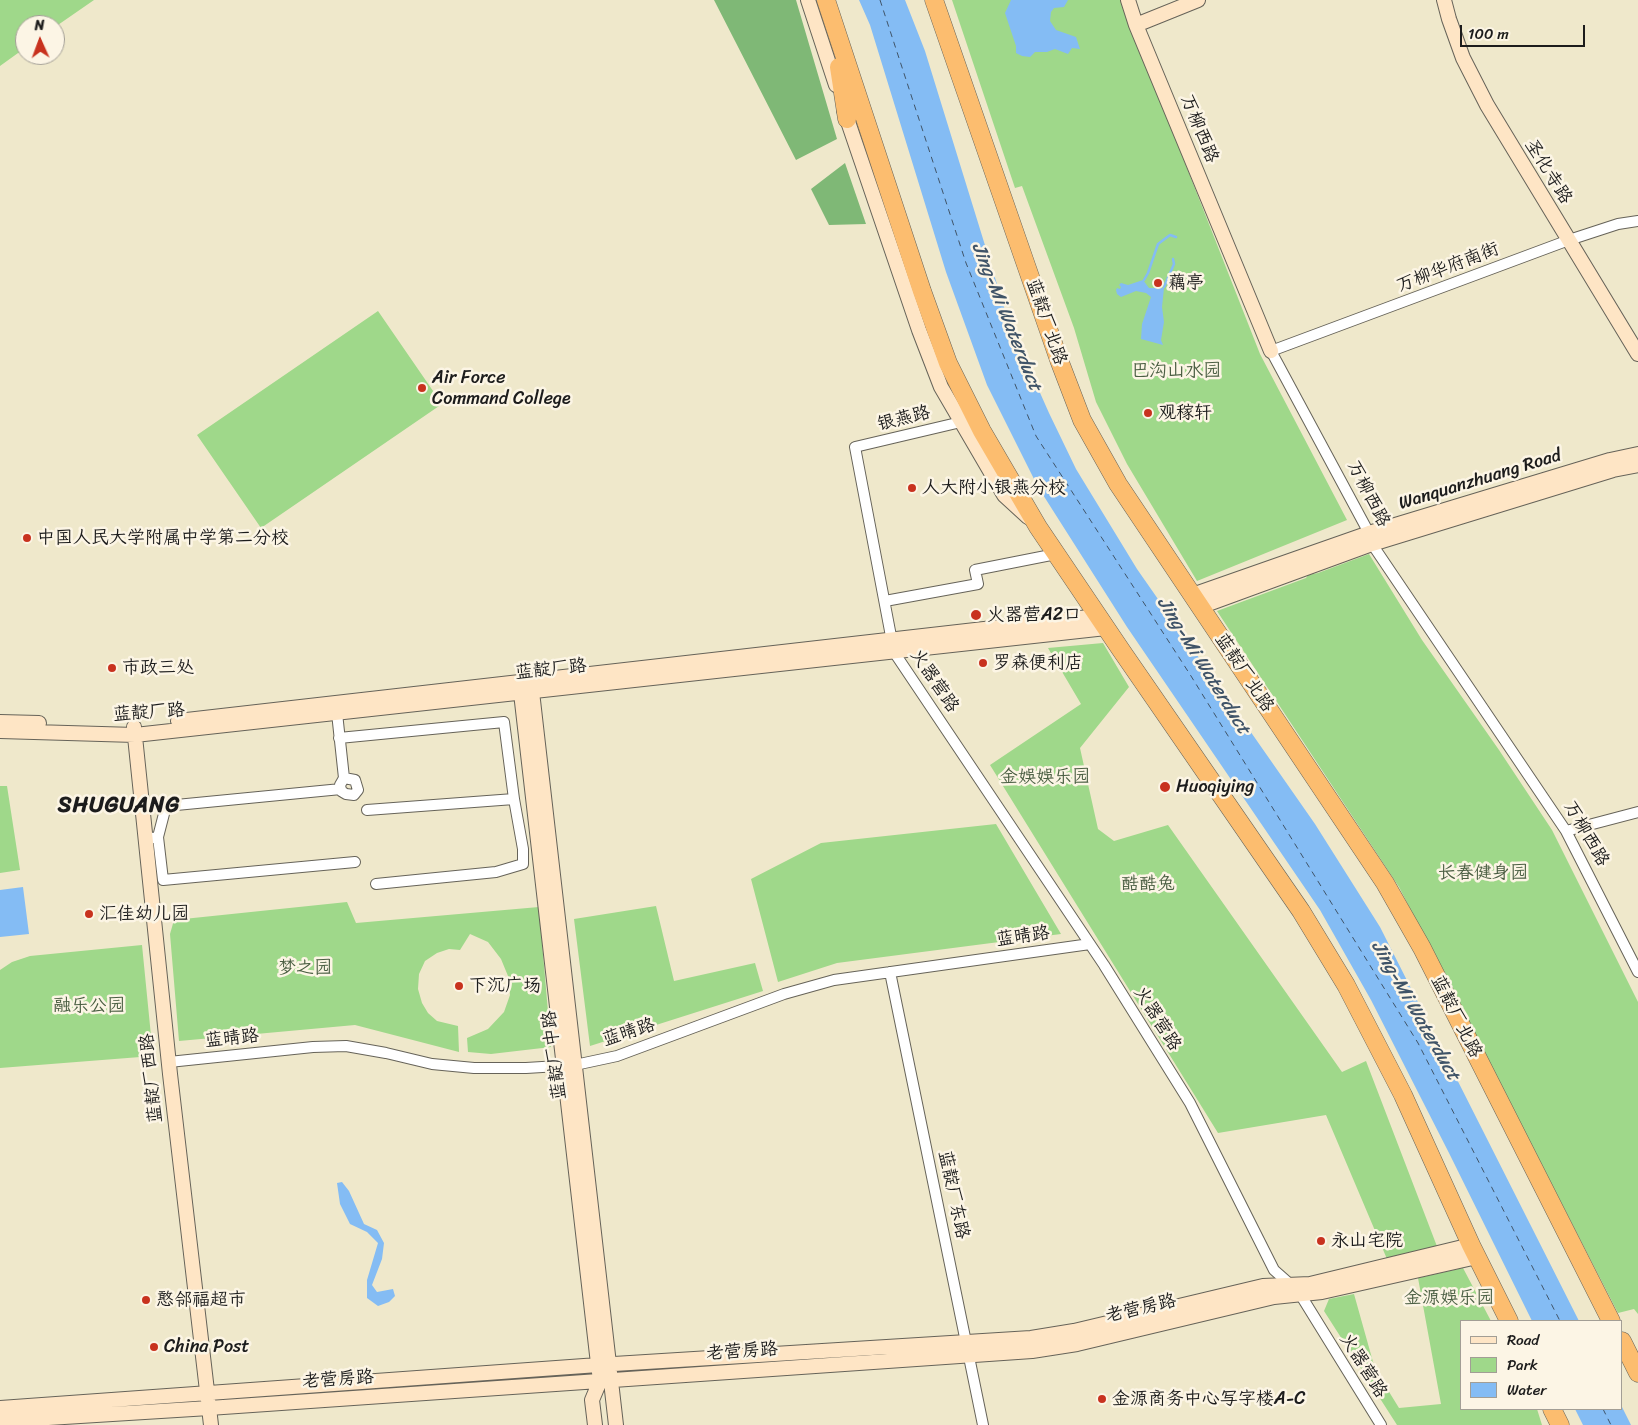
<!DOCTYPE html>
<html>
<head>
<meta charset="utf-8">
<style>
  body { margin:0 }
  #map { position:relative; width:1638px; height:1425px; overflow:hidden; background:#efe8cb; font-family:Sriracha,sans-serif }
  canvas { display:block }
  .legend { position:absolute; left:1460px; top:1320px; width:162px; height:90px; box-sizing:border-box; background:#fcf5e5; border:1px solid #a29e95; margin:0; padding:6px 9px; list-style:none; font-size:15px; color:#1c1c1c }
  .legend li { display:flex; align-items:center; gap:10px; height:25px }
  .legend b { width:25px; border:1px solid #a29e95 }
  .north { position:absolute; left:15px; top:15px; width:50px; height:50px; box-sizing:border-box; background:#fcf5e5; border:1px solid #a29e95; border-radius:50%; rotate:358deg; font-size:14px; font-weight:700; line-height:20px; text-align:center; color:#1c1c1c }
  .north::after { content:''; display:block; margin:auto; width:18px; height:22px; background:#c8321e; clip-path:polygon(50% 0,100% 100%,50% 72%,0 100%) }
  .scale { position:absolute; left:1460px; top:25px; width:125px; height:22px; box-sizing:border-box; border:2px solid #1c1c1c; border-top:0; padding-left:6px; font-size:15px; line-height:18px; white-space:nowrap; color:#1c1c1c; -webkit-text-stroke:4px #fcf5e5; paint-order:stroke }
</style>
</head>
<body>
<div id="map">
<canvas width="1638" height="1425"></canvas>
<ul class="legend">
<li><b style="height:6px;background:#fee5c5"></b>Road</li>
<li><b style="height:14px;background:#9fd88a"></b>Park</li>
<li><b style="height:14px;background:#84bcf4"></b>Water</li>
</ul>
<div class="north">N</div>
<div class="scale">100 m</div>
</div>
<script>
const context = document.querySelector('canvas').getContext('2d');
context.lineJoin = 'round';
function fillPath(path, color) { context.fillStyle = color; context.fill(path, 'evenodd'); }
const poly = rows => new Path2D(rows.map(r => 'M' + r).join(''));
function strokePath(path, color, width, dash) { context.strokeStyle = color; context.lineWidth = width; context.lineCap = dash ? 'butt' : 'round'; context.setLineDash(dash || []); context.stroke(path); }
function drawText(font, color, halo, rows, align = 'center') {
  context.font = font + ' Sriracha,"LXGW WenKai TC",sans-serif'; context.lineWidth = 5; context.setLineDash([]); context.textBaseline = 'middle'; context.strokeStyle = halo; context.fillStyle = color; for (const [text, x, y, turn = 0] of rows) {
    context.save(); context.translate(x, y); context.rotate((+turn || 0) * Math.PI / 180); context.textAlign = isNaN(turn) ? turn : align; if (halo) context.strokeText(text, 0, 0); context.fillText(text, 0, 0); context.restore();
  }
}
const green = poly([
  [0,0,94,0,55,27,55,25,25,25,25,48,0,66],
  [952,0,1121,0,1260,354,1347,520,1197,581,1127,464,1096,402,1074,328,1022,186,1015,188],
  [378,311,442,404,261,528,197,435],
  [1369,554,1422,640,1499,750,1552,830,1638,1002,1638,1314,1634,1309,1618,1313,1399,887,1217,611,1306,578,1308,575,1318,573],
  [1103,643,1129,687,1080,748,1098,829,1114,841,1168,825,1342,1072,1366,1061,1438,1249,1387,1259,1326,1115,1218,1133,990,765,1081,704,1048,648],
  [0,786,7,786,20,870,0,873],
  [996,824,1061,934,837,963,778,982,751,879,821,843],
  [347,902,356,923,539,907,551,1047,491,1054,468,1052,467,1038,488,1029,504,1012,510,995,508,976,501,959,488,942,470,934,460,950,449,949,437,953,425,961,419,974,418,989,422,1003,428,1013,437,1021,458,1026,459,1052,355,1025,179,1041,170,934,174,920],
  [656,906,674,981,755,963,763,991,590,1046,574,919],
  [142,945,153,1056,0,1068,0,970,12,962,30,956],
  [1463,1268,1491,1321,1462,1321,1462,1409,1537,1409,1542,1425,1397,1425,1324,1311,1329,1299,1354,1294,1375,1369,1399,1408,1441,1404,1418,1278]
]);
const forest = poly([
  [714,0,796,0,837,139,796,160],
  [845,163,866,224,829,225,811,189]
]);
const water = poly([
  [859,0,905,0,925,51,1009,323,1049,413,1076,469,1137,569,1315,824,1380,927,1579,1321,1532,1321,1449,1153,1371,1000,1320,910,1127,627,1038,487,987,385,946,272,870,25],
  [1011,0,1068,0,1064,7,1054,8,1051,12,1050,21,1056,30,1076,37,1080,49,1072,48,1068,54,1055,49,1047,52,1035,52,1030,57,1022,56,1016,53,1016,46,1005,13],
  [1143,280,1149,288,1164,288,1162,307,1164,322,1161,340,1163,345,1141,339,1142,324,1151,297,1146,293,1136,291,1121,297,1117,294,1116,290,1117,288,1120,289,1121,287,1119,285,1121,283,1128,285],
  [23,887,29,934,0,937,0,890],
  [342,1182,349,1191,364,1224,377,1230,384,1243,382,1259,372,1285,377,1292,393,1289,395,1296,389,1302,378,1306,367,1298,367,1280,378,1243,367,1232,350,1224,340,1204,337,1183],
  [1622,1407,1631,1425,1583,1425,1575,1409,1622,1409]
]);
const stream = poly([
  [1144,280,1148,273,1158,244,1170,235,1176,237],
  [1164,287,1174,264,1173,259]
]);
const ferry = poly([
  [880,0,966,263,1036,436,1191,676,1418,1043,1560,1321],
  [1603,1409,1611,1425]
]);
const street = poly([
  [1638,221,1618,224,1569,240,1271,351,1369,533,1372,544,1566,831,1638,972],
  [961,422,855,447,894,652,1104,965,1190,1103,1274,1270,1291,1285,1300,1294,1381,1425],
  [885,601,978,584,975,570,1056,554],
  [334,708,337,713,344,778,340,785,341,791,346,794,354,795,358,790,355,780,344,778],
  [339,738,504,722,514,799],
  [367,810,514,799,523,849,523,864,496,872,376,884],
  [1566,831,1638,812],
  [158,837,163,880,355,862],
  [152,838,158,837,166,806,341,789],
  [890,972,983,1425],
  [169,1062,313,1047,346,1046,386,1053,432,1064,474,1068,526,1068,575,1065,617,1056,784,994,834,980,1090,944]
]);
const secondary = poly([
  [808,0,836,85],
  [1128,0,1136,25,1271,351],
  [1444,0,1449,19,1463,58,1487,105,1638,354],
  [1136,25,1198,0],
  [844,110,919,330,941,387,1004,495,1028,517],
  [1192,595,1369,533,1610,460,1638,454],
  [1200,607,1372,544,1613,470,1638,465],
  [531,683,616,1425],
  [521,693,600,1381,592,1400,595,1425],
  [178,721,1098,616],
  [0,722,39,723],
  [134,727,170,1074,211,1425],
  [0,731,135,735,1106,628],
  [0,1408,598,1365,1031,1338,1074,1331,1263,1286,1310,1284,1471,1245],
  [0,1421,209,1408,1032,1351,1077,1344,1274,1297,1322,1292,1477,1257]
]);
const highway = poly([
  [826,0,922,291,948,363,982,431,1038,527,1121,650,1301,911,1346,985,1403,1095,1471,1245,1509,1321],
  [934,0,1059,360,1082,420,1118,484,1385,883,1422,948,1611,1321],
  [839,67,847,119],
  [1622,1341,1638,1373],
  [1552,1409,1560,1425]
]);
const markers = [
  [1158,283,5,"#c8321e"],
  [422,388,5,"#c8321e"],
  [1148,413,5,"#c8321e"],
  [912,488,5,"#c8321e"],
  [27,538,5,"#c8321e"],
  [976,615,6,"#c8321e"],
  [983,663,5,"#c8321e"],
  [112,668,5,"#c8321e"],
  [1165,787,6,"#c8321e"],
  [89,914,5,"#c8321e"],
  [459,986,5,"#c8321e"],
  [1321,1241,5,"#c8321e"],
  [146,1300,5,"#c8321e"],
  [154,1347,5,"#c8321e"],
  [1102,1399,5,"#c8321e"]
];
const streetNames = [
  ["万柳西路",1199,129,68],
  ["圣化寺路",1548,172,58],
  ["万柳华府南街",1448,268,-21],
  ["蓝靛厂北路",1046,322,71],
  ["银燕路",904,419,-14],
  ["Wanquanzhuang Road",1480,480,-17],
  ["万柳西路",1368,494,63],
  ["蓝靛厂路",551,670,-6],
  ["蓝靛厂北路",1244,673,56],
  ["火器营路",934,681,56],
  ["蓝靛厂路",149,713,-4],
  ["万柳西路",1586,834,60],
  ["蓝晴路",1023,937,-8],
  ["蓝靛厂北路",1456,1017,63],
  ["火器营路",1157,1019,58],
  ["蓝晴路",629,1033,-18],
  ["蓝晴路",232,1039,-6],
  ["蓝靛厂中路",555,1055,-97],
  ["蓝靛厂西路",152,1078,-96],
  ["蓝靛厂东路",953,1195,78],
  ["老营房路",1141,1309,-13],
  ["老营房路",742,1352,-4],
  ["火器营路",1363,1366,58],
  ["老营房路",338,1380,-4]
];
const poiNames = [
  ["藕亭",1168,283],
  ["Air Force",432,378],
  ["Command College",432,399],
  ["观稼轩",1158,413],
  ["人大附小银燕分校",922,488],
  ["中国人民大学附属中学第二分校",37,538],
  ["火器营A2口",987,615],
  ["罗森便利店",993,663],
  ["市政三处",122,668],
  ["Huoqiying",1176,787],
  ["汇佳幼儿园",99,914],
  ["下沉广场",469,986],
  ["永山宅院",1331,1241],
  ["憨邻福超市",156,1300],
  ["China Post",164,1347],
  ["金源商务中心写字楼A-C",1112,1399]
];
const parkNames = [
  ["巴沟山水园",1176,371],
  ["金娱娱乐园",1045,777],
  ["长春健身园",1483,873],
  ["酷酷兔",1148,884],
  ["梦之园",305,968],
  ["融乐公园",89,1006],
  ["金源娱乐园",1449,1298]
];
const waterNames = [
  ["Jing-Mi Waterduct",1006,317,68],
  ["Jing-Mi Waterduct",1203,666,58],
  ["Jing-Mi Waterduct",1415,1011,60]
];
const districtNames = [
  ["SHUGUANG",119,806]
];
fillPath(green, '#9fd88a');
fillPath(forest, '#7fb876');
fillPath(water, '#84bcf4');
strokePath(stream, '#84bcf4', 2.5);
strokePath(ferry, '#405468', 1, [6, 5]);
strokePath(street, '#666359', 12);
strokePath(secondary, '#666359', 16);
strokePath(highway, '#666359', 19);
strokePath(street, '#fff', 10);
strokePath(secondary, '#fee5c5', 14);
strokePath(highway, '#fcbd6f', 18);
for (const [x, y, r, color] of markers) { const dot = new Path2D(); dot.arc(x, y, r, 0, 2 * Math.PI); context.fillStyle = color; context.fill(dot); strokePath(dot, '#fcf5e5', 2); }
drawText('18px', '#1c1c1c', '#fcf5e5', streetNames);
drawText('18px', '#1c1c1c', '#fcf5e5', poiNames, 'left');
drawText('18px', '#4a5e42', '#fcf5e5', parkNames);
drawText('italic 19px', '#405468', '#fcf5e5', waterNames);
context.letterSpacing = '1px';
drawText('bold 22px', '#1c1c1c', '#fcf5e5', districtNames);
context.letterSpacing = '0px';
</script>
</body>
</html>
